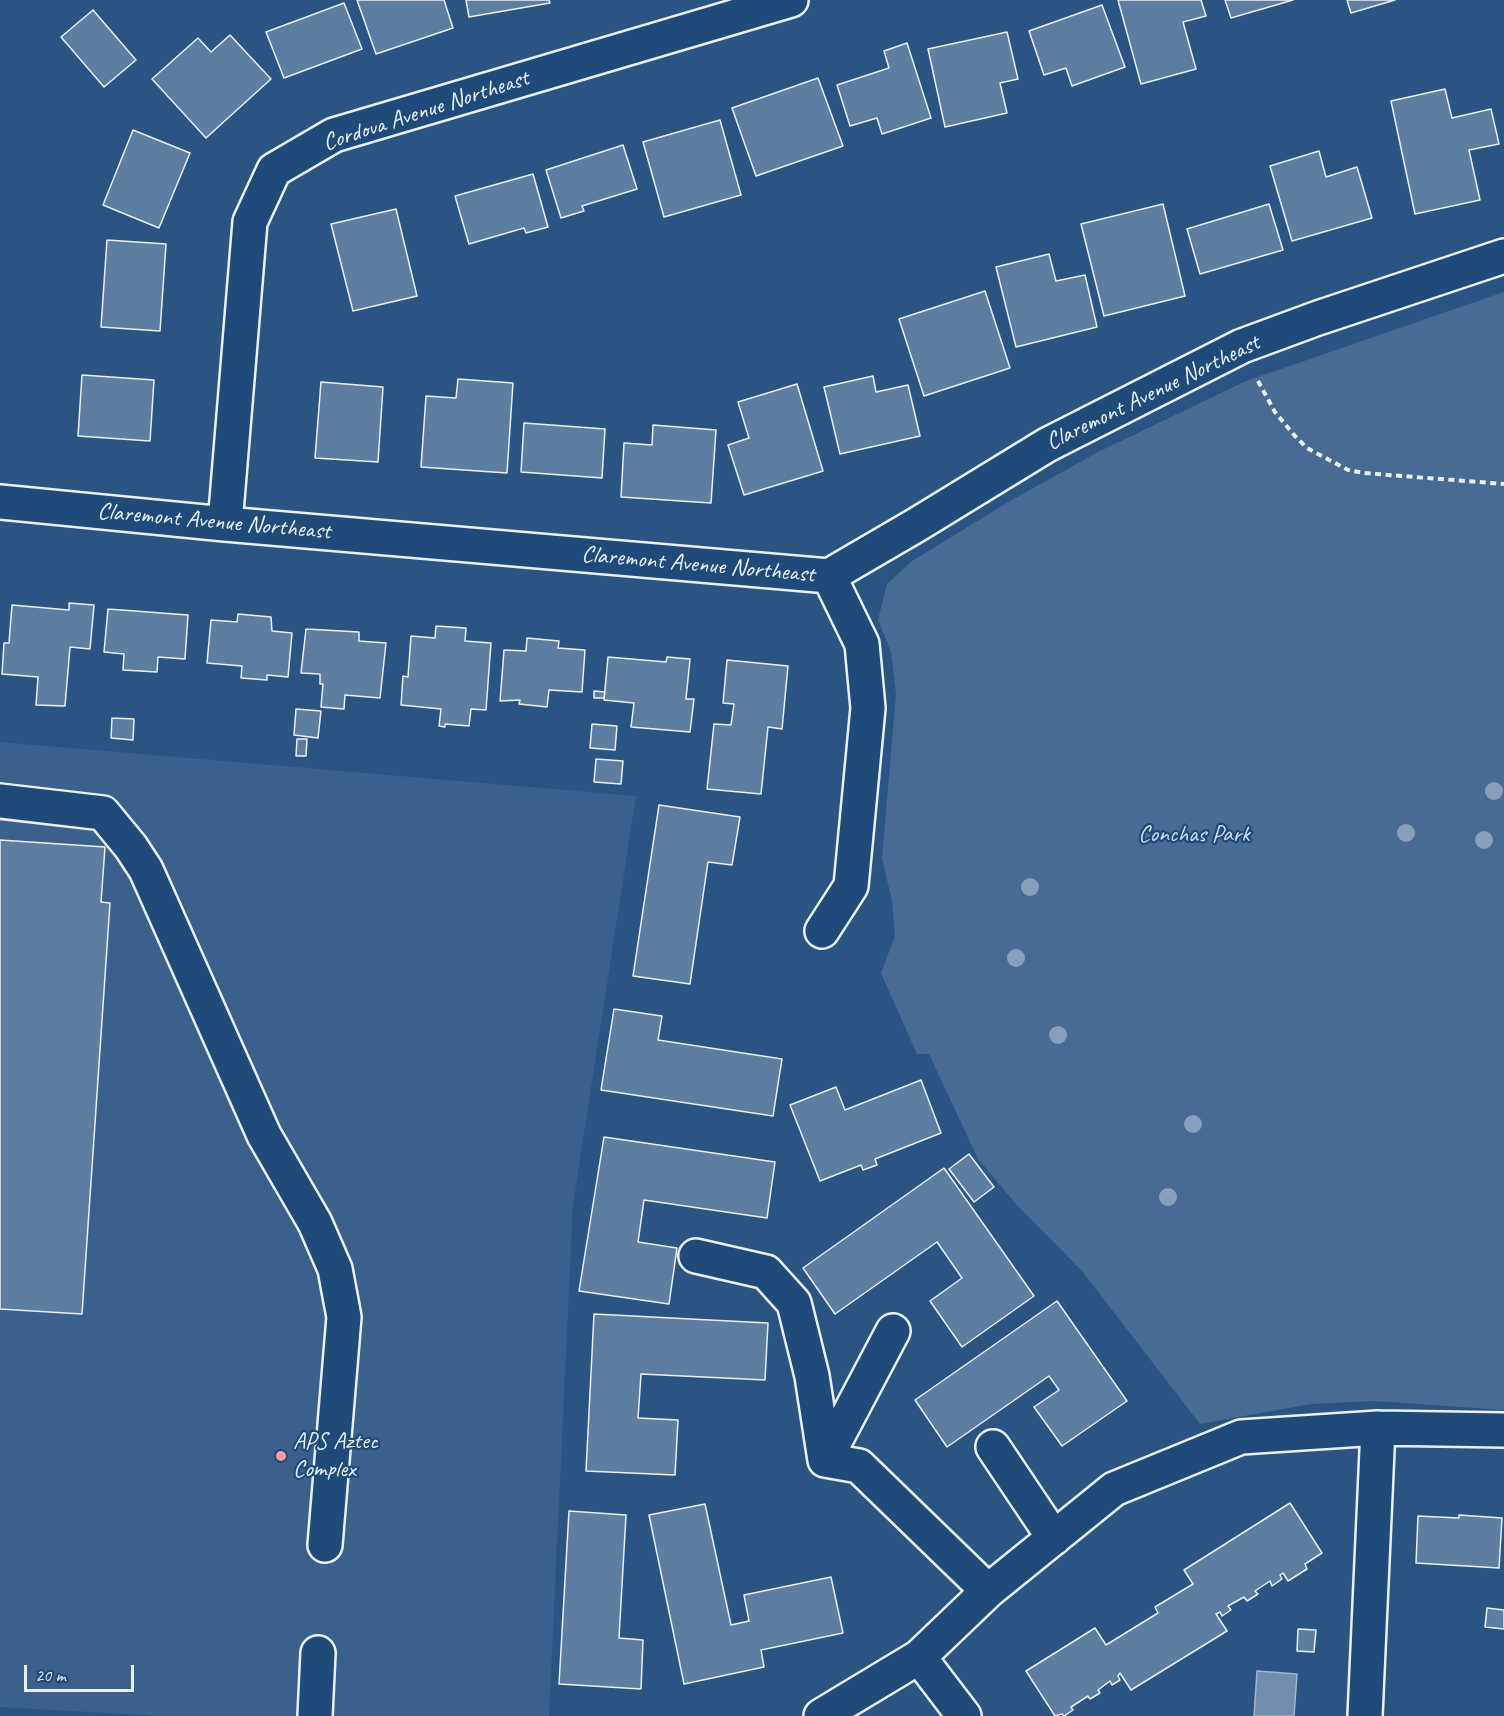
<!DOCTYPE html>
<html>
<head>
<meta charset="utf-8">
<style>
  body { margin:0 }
  #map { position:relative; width:1504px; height:1716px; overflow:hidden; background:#2b5482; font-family:Caveat,sans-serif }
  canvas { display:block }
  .scale { position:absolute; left:24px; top:1665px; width:110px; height:27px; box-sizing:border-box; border:3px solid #e8f1f8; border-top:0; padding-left:8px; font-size:18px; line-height:21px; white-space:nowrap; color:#e8f1f8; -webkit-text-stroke:4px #1f4a7a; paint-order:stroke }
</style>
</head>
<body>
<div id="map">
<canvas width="1504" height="1716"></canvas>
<div class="scale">20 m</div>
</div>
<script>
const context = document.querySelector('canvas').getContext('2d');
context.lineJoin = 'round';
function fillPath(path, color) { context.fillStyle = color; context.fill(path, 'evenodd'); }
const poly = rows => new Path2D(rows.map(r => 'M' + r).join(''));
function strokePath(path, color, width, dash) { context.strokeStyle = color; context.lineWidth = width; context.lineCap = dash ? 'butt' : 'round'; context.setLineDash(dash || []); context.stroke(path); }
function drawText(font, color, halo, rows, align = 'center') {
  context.font = font + ' Caveat,sans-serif'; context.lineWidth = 4.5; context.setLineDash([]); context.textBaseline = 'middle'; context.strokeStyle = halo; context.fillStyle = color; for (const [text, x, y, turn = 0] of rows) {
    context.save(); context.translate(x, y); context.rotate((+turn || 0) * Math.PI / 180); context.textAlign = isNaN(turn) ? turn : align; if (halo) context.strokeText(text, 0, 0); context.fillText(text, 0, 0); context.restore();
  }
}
const built = poly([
  [0,742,636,796,573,1205,549,1716,160,1716,0,1707]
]);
const green = poly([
  [1504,292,1504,1410,1375,1401,1311,1404,1200,1424,1082,1271,1015,1203,978,1159,929,1054,917,1054,881,973,895,936,892,901,882,858,896,694,891,652,878,620,887,584,912,561,1010,501,1098,452,1246,381]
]);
const water = poly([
  [1257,1671,1297,1674,1294,1716,1254,1716,1257,1671]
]);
const building = poly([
  [357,0,444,0,453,28,376,54,357,0],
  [466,0,549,0,550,3,469,17,466,0],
  [1118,0,1201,0,1206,16,1183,22,1196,69,1141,84,1118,0],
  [1225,0,1293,0,1231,18,1225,0],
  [1347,0,1395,0,1351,13,1347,0],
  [344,3,362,49,284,78,266,32,344,3],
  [1102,5,1125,67,1072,86,1066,68,1044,75,1029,31,1102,5],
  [93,10,136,60,104,87,61,37,93,10],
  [1007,32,1018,79,1000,83,1007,113,945,127,928,49,1007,32],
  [230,35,271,79,206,138,152,79,198,38,211,52,230,35],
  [907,43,931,118,882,134,877,118,850,126,837,85,889,68,884,51,907,43],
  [818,78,843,146,756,176,732,108,818,78],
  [1445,89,1452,118,1491,109,1499,144,1469,150,1480,200,1415,214,1391,101,1445,89],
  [720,120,741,195,664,217,643,142,720,120],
  [133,130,190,153,159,228,103,205,133,130],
  [623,145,637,189,582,206,584,211,561,218,546,170,623,145],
  [1319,151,1326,177,1357,167,1372,218,1292,241,1270,166,1319,151],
  [533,174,548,227,526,233,524,228,469,244,455,196,533,174],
  [1163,204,1185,296,1104,316,1081,224,1163,204],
  [1269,204,1283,250,1200,274,1187,229,1269,204],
  [396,209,417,296,353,311,331,224,396,209],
  [107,240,166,244,160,331,101,327,107,240],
  [1049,254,1056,281,1085,275,1097,327,1016,347,996,267,1049,254],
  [985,291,1010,368,924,396,899,319,985,291],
  [82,375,154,380,150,441,78,436,82,375],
  [873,376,876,392,908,385,920,436,840,454,824,387,873,376],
  [458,379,513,383,507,473,421,467,426,396,456,398,458,379],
  [321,382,383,387,378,462,315,458,321,382],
  [797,384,823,471,744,495,728,445,749,438,738,402,797,384],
  [524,423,605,429,602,478,521,472,524,423],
  [653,425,716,430,711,503,621,497,624,443,652,445,653,425],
  [69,603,94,605,90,649,70,647,65,706,36,705,38,677,2,674,4,643,9,643,12,605,69,610,69,603],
  [108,609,188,615,185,659,158,657,157,672,123,670,124,654,104,652,108,609],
  [238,614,271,617,272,631,292,633,288,677,267,675,267,680,241,678,242,666,207,663,211,620,237,622,238,614],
  [436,626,466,628,465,641,491,643,486,710,471,709,469,726,445,724,445,727,439,726,441,709,401,705,403,676,408,677,411,636,435,638,436,626],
  [306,629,359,632,359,641,386,643,380,698,345,695,344,709,321,707,323,684,320,684,320,674,301,673,306,629],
  [527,638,559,641,558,648,585,650,582,692,549,690,547,707,519,704,520,700,500,701,504,650,526,651,527,638],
  [608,657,666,662,667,657,690,659,686,699,694,699,690,732,631,727,634,703,604,700,608,657],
  [727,660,788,666,782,729,768,727,761,794,707,789,714,724,731,725,734,704,723,703,727,660],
  [594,691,605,692,604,698,594,698,594,691],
  [296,709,321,711,318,738,294,735,296,709],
  [112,718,134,719,133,740,111,738,112,718],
  [592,724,617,726,615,750,590,748,592,724],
  [297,739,307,739,306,756,296,756,297,739],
  [596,759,623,761,621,784,594,782,596,759],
  [659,805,740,817,732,865,708,862,690,984,633,976,659,805],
  [0,840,105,847,101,902,110,903,82,1314,0,1309,0,840],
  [614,1009,662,1016,658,1040,782,1059,773,1116,601,1090,614,1009],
  [921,1080,941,1133,875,1159,877,1165,863,1170,861,1165,820,1181,790,1105,836,1087,845,1110,921,1080],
  [604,1137,775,1162,767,1218,644,1200,638,1242,677,1248,669,1304,579,1291,604,1137],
  [969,1154,994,1187,974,1202,949,1169,969,1154],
  [944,1168,1034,1296,962,1347,930,1301,962,1278,937,1242,835,1314,803,1268,944,1168],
  [1057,1301,1127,1401,1062,1446,1034,1407,1059,1390,1049,1376,947,1447,915,1400,1057,1301],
  [594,1314,768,1323,765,1380,641,1374,638,1418,678,1420,675,1475,586,1471,594,1314],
  [1290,1503,1322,1553,1305,1564,1307,1569,1288,1581,1283,1573,1280,1575,1282,1579,1272,1586,1270,1581,1255,1591,1258,1594,1247,1601,1244,1597,1228,1606,1231,1610,1222,1616,1220,1612,1216,1614,1227,1631,1131,1690,1120,1673,1118,1676,1120,1680,1112,1685,1110,1681,1098,1690,1100,1693,1090,1699,1088,1696,1071,1707,1073,1710,1064,1716,1062,1714,1055,1716,1026,1671,1095,1628,1106,1645,1158,1613,1155,1607,1193,1584,1184,1570,1290,1503],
  [705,1504,731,1625,749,1621,744,1595,831,1577,843,1633,761,1650,764,1667,684,1684,649,1515,705,1504],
  [569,1511,626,1515,619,1638,643,1640,641,1689,559,1684,569,1511],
  [1459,1515,1502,1518,1499,1568,1416,1563,1418,1516,1459,1518,1459,1515],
  [1487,1608,1504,1610,1504,1629,1485,1627,1487,1608],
  [1298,1629,1316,1630,1314,1652,1297,1651,1298,1629]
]);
const path = poly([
  [1258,381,1275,412,1294,435,1307,448,1348,470,1364,473,1504,484]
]);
const minor = poly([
  [0,502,225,524,829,576,918,524,1047,445,1242,346,1318,318,1504,256],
  [225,524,250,222,274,170,334,135,791,0],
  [0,801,103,813,131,847,146,870,264,1135,315,1223,335,1269,344,1317,325,1545],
  [822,931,851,886,868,708,862,644,829,576],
  [696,1256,766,1272,794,1303,812,1376,825,1460],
  [993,1447,1054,1538],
  [825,1460,859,1466,988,1591],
  [825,1460,893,1331],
  [919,1657,964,1716],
  [315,1716,318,1653],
  [821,1716,919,1657,988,1591,1114,1489,1241,1437,1378,1428,1504,1430],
  [1365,1716,1378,1428]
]);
const trees = [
  [1494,791],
  [1406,833],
  [1484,840],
  [1030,887],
  [1016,958],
  [1058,1035],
  [1193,1124],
  [1168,1197]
];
const markers = [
  [281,1456,6,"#ff9aa2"]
];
const streetNames = [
  ["Cordova Avenue Northeast",426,111,-18],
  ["Claremont Avenue Northeast",1153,393,-26],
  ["Claremont Avenue Northeast",214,522,5],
  ["Claremont Avenue Northeast",698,565,5]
];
const parkNames = [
  ["Conchas Park",1194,835]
];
const poiNames = [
  ["APS Aztec",293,1442],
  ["Complex",293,1470]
];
fillPath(built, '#3a608b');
fillPath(green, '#476b93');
fillPath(water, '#708ead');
strokePath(water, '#a0b6cb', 1.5);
fillPath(building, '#5d7da1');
strokePath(building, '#e8f1f8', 1.5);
strokePath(minor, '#e8f1f8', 38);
strokePath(path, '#e8f1f8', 4, [6, 4.5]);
strokePath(minor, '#1f4a7a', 33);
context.fillStyle = '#869fbb';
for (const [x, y] of trees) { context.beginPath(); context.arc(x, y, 9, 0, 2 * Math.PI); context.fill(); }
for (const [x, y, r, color] of markers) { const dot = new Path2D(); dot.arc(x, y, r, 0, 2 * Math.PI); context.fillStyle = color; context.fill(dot); strokePath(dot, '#1f4a7a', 2); }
drawText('24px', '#e8f1f8', '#1f4a7a', streetNames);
drawText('24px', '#d0dde9', '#1f4a7a', parkNames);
drawText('24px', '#e8f1f8', '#1f4a7a', poiNames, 'left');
</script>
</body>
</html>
